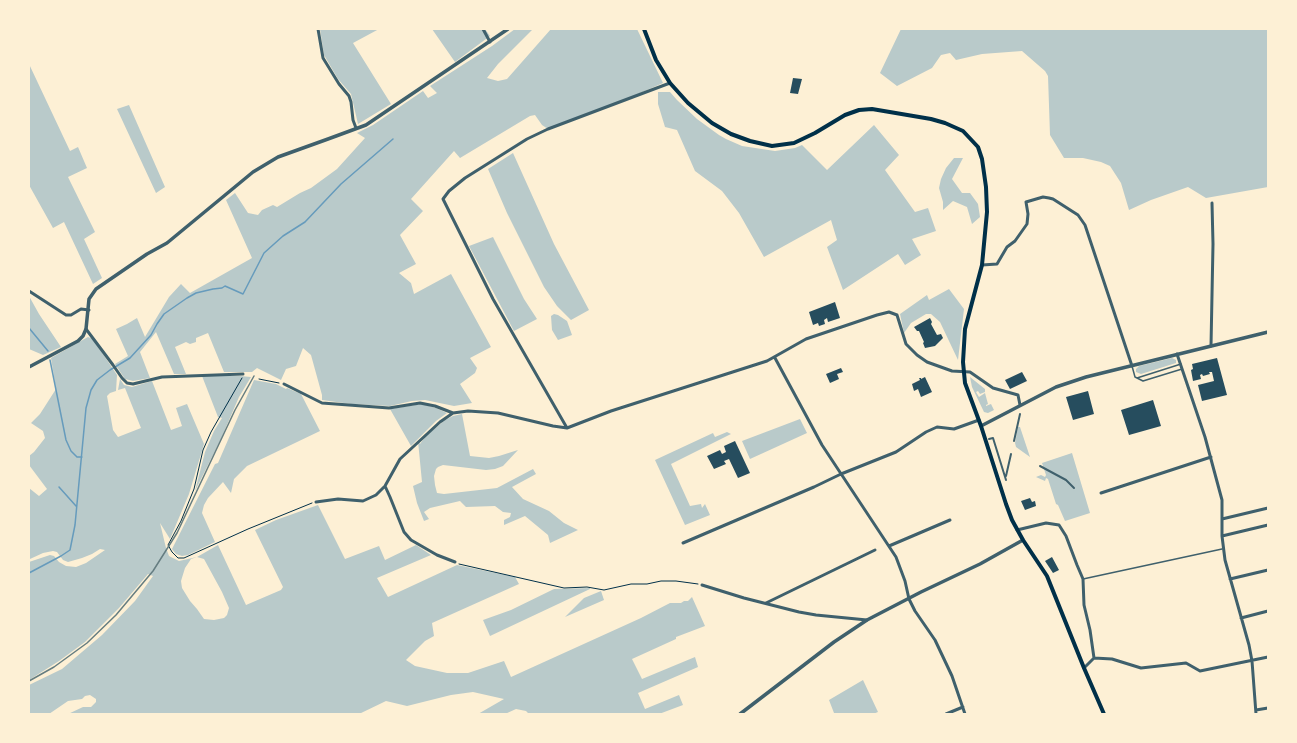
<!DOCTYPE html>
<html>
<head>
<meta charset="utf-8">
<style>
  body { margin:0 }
  #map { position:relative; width:1297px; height:743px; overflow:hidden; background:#fdf0d5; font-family:"Noto Serif",serif }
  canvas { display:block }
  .frame { position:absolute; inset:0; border:30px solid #fdf0d5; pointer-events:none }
</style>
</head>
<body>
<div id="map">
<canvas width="1297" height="743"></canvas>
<div class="frame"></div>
</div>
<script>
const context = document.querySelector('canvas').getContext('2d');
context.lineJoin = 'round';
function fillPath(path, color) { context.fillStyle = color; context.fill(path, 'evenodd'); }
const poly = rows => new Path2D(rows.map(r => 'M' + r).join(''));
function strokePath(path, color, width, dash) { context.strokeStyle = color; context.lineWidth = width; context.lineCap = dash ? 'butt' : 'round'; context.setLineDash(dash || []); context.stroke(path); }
const green = poly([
  [320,29,379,29,353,43,391,104,358,124,351,94,338,79,324,55],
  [432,29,485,29,490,36,455,62],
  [515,29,533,29,498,64,487,78,498,81,507,79,551,29,637,29,663,83,615,104,548,129,542,125,535,115,530,116,460,158,454,151,411,199,423,211,400,235,416,264,399,273,411,283,414,294,451,274,491,347,470,358,477,368,475,373,460,384,472,403,454,406,425,400,412,401,390,406,351,404,322,400,322,395,311,355,303,348,296,366,286,369,281,380,257,368,252,372,224,372,208,333,196,338,196,342,190,344,186,342,175,347,186,374,174,374,156,332,140,352,150,378,133,381,125,379,115,364,128,356,116,329,127,324,137,318,145,337,169,297,181,284,190,293,252,258,226,200,235,193,248,213,258,215,262,210,273,205,277,207,300,193,311,188,337,169,365,138,357,133,373,125,423,91,428,98,437,93,430,86,492,46],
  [901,29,1268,29,1268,187,1206,198,1188,187,1151,200,1129,210,1121,183,1110,166,1101,162,1083,158,1064,158,1050,135,1048,76,1045,71,1022,51,982,54,956,60,950,53,941,55,932,68,897,86,880,73],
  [29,64,70,151,78,147,87,168,68,177,95,232,84,239,102,278,93,284,64,222,53,228,29,185],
  [658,92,670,92,677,100,697,119,719,135,726,139,742,146,775,151,795,148,802,145,827,170,874,125,899,155,885,170,915,212,928,208,936,231,912,239,921,255,905,265,898,254,843,290,827,247,837,240,831,220,764,257,739,213,722,191,695,171,677,130,665,127,658,104],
  [129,105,165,187,156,193,117,109],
  [513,153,554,244,589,310,571,320,557,306,544,287,507,213,488,169],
  [954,158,963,158,952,179,962,193,970,193,978,204,980,217,972,224,967,207,953,201,943,210,943,202,939,188,941,179,946,168],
  [493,237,524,299,537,319,514,331,469,246],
  [949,289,964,309,958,360,940,322,931,314,926,314,911,323,904,333,900,314,927,295,929,300],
  [29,296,39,314,61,347,43,355,29,349],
  [554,314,558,315,567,321,572,335,558,340,552,330,551,316],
  [88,337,93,339,117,375,116,391,110,393,107,396,113,430,118,437,141,428,125,388,118,390,120,379,124,385,132,387,152,381,171,430,182,426,176,408,187,404,204,444,189,494,170,539,160,523,166,548,169,556,179,561,197,557,218,545,246,605,281,590,283,587,255,530,276,520,318,505,345,559,379,546,385,560,416,545,431,555,377,578,388,597,457,565,515,577,519,584,432,623,434,636,425,641,406,660,415,666,447,673,468,673,504,661,511,677,641,618,670,603,681,603,684,601,688,601,692,597,705,626,676,637,676,639,632,659,642,679,695,657,698,667,638,693,645,709,679,695,683,705,659,714,529,714,526,711,516,709,505,714,478,714,504,699,473,692,451,695,407,706,386,701,359,714,68,714,83,707,91,707,96,702,96,699,90,695,85,696,82,699,68,701,49,714,29,714,29,685,62,669,102,635,135,601,153,576,148,574,119,608,85,642,59,661,29,680,29,562,50,555,54,556,59,562,66,566,76,567,86,563,105,550,100,549,92,554,82,558,68,562,63,560,57,552,53,551,43,553,30,559,29,558,29,488,39,496,47,489,29,465,29,456,34,452,45,438,43,431,31,423,40,414,56,389,51,358],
  [197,557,204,559,222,592,229,608,227,615,224,618,214,620,204,619,197,609,190,601,182,588,181,581,185,568,191,559],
  [1172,358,1176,360,1176,363,1141,374,1136,372,1136,369,1139,366],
  [202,376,240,376,251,377,239,397,220,441,195,491,205,452,214,431,222,418,218,417],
  [970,377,985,389,985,392,980,394,978,391,976,392,979,397,985,393,988,404,986,405,986,406,991,404,994,410,988,413,984,412,972,387],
  [254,380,276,384,286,389,287,388,301,394,320,431,247,466,234,479,231,493,223,482,208,498,204,505,202,513,215,542,188,555,182,556,176,554,172,549,215,464,218,463],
  [422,404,436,408,447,413,436,421,411,446,390,409],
  [462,414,470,456,489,458,499,456,518,450,503,466,495,469,486,470,443,465,438,467,436,469,434,476,435,485,437,493,444,494,497,488,533,469,536,474,512,487,523,499,549,511,564,523,578,530,550,543,548,535,525,516,504,525,504,520,510,517,511,513,503,512,495,506,466,507,460,501,430,508,424,512,429,519,424,521,417,503,413,486,422,482,418,441,420,444,425,437,445,420,453,416],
  [800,419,807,433,750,459,742,441],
  [1018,427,1020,427,1030,457,1016,447,1015,443],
  [727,432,731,434,671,464,690,506,701,504,702,508,705,504,710,515,685,525,655,460,713,433,715,437],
  [1072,453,1090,513,1065,521,1058,505,1056,504,1048,479,1046,478,1045,481,1036,477,1041,475,1045,477,1046,475,1042,463],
  [590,588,590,589,490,636,483,620,511,610,554,589],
  [601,591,604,600,565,617,584,598],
  [863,680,878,712,873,714,831,714,834,713,829,700]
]);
const stream = poly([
  [29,328,48,351],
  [50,360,66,440,71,451,77,457,82,457],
  [59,487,76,506],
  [29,573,61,556,70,550,75,525,86,408,91,390,97,380,110,370,130,358,151,335,157,324,164,314,187,298,196,293,213,289,222,288,225,286,243,294,264,253,283,236,305,222,341,184,393,139]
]);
const building = poly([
  [793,78,802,79,798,94,790,93],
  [835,302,840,318,828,322,827,318,824,320,825,324,819,326,818,323,813,325,809,312],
  [930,318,932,322,931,324,937,335,941,334,943,338,935,346,925,348,923,343,924,342,919,331,917,331,914,327],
  [1217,358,1227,395,1202,401,1198,385,1214,381,1212,372,1209,372,1210,374,1203,376,1202,374,1200,375,1201,379,1193,381,1191,370,1193,369,1192,364],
  [841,368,843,372,837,374,839,379,830,383,826,374],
  [1022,372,1027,381,1010,389,1005,380],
  [925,377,932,392,921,397,918,389,914,391,912,384,920,380,919,378,921,378,921,379],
  [1088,391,1094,414,1073,420,1066,397],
  [1153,400,1161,426,1129,435,1121,410],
  [735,441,750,473,738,478,729,459,724,461,726,464,714,469,707,456,720,450,722,454,726,452,724,446],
  [1030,498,1032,502,1035,501,1036,506,1025,510,1021,501],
  [1052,557,1059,570,1053,573,1045,561]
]);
const path = poly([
  [242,378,211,432,203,450,194,489,181,521,168,545,172,552,178,558,184,558,248,529,312,503],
  [259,379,279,383],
  [459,564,564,588,587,587,604,590,631,584,647,584,661,581,676,581,698,584]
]);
const service = poly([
  [1132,366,1135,377,1143,381,1182,369],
  [1137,378,1181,364],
  [1083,579,1222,549]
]);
const pedestrian = poly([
  [989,439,993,438,1006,480],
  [1014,441,1020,414],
  [1040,466,1066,480,1074,488],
  [1006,476,1011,454]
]);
const minor = poly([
  [318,29,323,58,339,84,349,96,351,102,353,120,356,128],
  [483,29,490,42],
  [982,265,997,264,1007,247,1015,241,1027,224,1028,214,1026,202,1043,197,1049,198,1053,199,1078,215,1085,225,1132,366],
  [29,291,66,315,71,315,81,309,89,310],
  [86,329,113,365,122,378,127,383,133,384,162,377,243,374],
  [1211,346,1213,244,1212,203],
  [1177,354,1205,437,1222,500,1222,536,1225,560,1249,645,1252,661,1256,714],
  [775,358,822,445,896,557,905,581,909,599,915,611,935,640,952,676,965,714],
  [284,384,322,403,389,408,420,403,435,406,453,413],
  [567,428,493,299,443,199,449,191,465,178,527,139,548,129,670,83],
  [385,486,390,497,404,532,411,540,437,555,455,562],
  [1101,493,1211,457],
  [316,502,338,499,363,501,376,495,385,486,400,459,440,422,453,413,468,411,498,413,553,426,567,428,611,411,767,361,806,339,877,315,889,312,897,315,906,344,917,355,927,362,952,371,970,372,993,388,1018,395,1020,405],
  [1222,519,1268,508],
  [1017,530,1046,523,1059,525,1066,536,1077,565,1083,579,1084,605,1090,630,1094,658],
  [1222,536,1268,525],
  [683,543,814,487,841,474,896,452,926,432,937,427,954,429,979,420],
  [889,546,950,520],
  [1230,579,1268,570],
  [702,585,744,598,799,612,816,615,867,620],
  [766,603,875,550],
  [1241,618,1268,611],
  [1094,658,1112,659,1141,668,1186,663,1200,671,1268,657],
  [1084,668,1094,658],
  [1256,710,1268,708],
  [946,714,963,707]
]);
const tertiary = poly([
  [29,367,78,341,83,336,86,329,89,299,96,289,147,254,167,243,253,172,278,157,328,139,366,125,508,29],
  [981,426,1056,387,1086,377,1268,332],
  [740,714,834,642,867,620,921,592,980,564,1023,540]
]);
const secondary = poly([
  [644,29,656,60,670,83,688,103,712,123,731,134,750,141,772,146,794,143,815,133,845,115,859,110,872,109,931,119,945,123,963,131,978,147,982,159,986,187,987,212,982,265,965,329,963,362,965,383,981,426,1006,504,1012,520,1023,540,1047,576,1084,668,1104,714]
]);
const rail = poly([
  [29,681,54,667,87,643,116,615,153,571,177,533,235,410,254,376]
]);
fillPath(green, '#b9caca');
strokePath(stream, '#669bbc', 1.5);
fillPath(building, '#264d5e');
strokePath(path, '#003049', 1);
strokePath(service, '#3f606c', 1.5);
strokePath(pedestrian, '#3f606c', 2);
strokePath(minor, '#3f606c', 3);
strokePath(tertiary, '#3f606c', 3.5);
strokePath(secondary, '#003049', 4);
strokePath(rail, '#657d81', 1.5);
</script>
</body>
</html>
